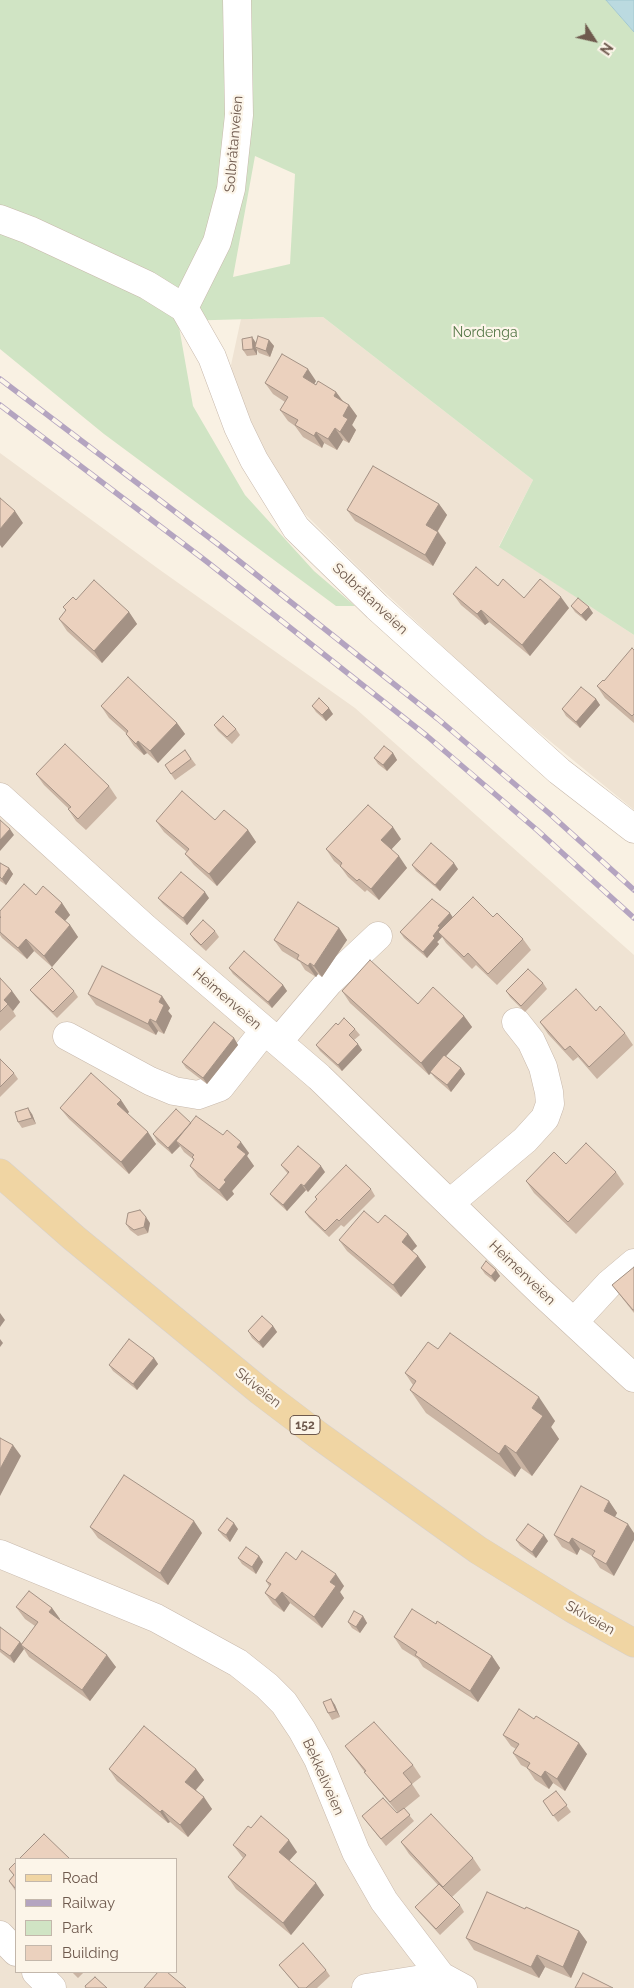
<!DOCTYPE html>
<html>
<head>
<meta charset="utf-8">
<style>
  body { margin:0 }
  #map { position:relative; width:634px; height:1988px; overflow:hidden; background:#f9f1e3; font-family:Raleway,sans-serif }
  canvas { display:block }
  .legend { position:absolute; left:15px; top:1858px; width:162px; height:115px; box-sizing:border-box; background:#fcf5e9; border:1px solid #c3b7ab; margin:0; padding:6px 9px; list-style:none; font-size:15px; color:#6e594d }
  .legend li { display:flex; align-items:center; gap:10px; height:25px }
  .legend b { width:25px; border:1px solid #c3b7ab }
  .north { position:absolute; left:569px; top:15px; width:50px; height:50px; -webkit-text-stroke:4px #fcf5e9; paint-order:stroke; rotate:125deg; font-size:14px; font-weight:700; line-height:20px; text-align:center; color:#6e594d }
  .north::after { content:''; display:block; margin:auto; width:18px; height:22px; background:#6e594d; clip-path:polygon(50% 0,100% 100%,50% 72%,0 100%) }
</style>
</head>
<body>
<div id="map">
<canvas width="634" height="1988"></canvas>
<ul class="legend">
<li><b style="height:6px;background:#f0d5a3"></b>Road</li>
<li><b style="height:6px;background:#b4a4c0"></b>Railway</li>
<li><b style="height:14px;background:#d0e4c4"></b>Park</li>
<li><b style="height:14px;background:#ebd1be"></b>Building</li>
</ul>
<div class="north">N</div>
</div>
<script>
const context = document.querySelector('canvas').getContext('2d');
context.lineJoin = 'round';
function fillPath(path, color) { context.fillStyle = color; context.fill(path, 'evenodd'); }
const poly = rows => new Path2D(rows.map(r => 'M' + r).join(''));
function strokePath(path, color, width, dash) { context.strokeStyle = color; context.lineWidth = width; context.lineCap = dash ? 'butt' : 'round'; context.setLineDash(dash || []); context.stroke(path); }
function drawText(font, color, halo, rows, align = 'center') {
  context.font = font + ' Raleway,sans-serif'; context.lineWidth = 4.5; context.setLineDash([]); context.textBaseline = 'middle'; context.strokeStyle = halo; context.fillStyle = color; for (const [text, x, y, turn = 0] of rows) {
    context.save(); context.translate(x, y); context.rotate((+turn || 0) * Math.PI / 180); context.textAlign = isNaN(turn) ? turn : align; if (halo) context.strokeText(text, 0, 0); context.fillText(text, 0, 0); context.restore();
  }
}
const residential = poly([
  [323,317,533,480,499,546,634,635,634,810,501,701,364,573,287,496,238,408,231,365,241,319],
  [0,453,160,570,355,708,634,955,634,1988,0,1988],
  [16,1859,176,1859,176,1972,16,1972]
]);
const green = poly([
  [0,0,606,0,634,32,634,635,499,547,533,480,323,317,178,321,193,406,245,495,314,571,355,606,336,606,104,434,0,349],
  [255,156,295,174,290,264,233,277]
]);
const water = poly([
  [606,0,634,0,634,32,606,0]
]);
const minor = poly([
  [0,219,29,230,147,285,184,308,212,357,238,427,254,460,296,528,377,607,559,771,634,829],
  [184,308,217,242,231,189,239,115,237,0],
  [0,797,145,928,319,1077,541,1292,634,1378],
  [67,1036,150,1081,174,1091,198,1095,220,1087,264,1031],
  [278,1042,329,982,378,936],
  [450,1203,525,1140,545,1118,550,1104,549,1092,543,1067,531,1041,516,1022],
  [574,1322,609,1284,634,1263],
  [0,1554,156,1618,238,1663,267,1686,284,1703,302,1730,318,1759,356,1852,384,1901,441,1976,463,1988],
  [0,1935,16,1952],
  [36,1972,52,1988],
  [366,1988,441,1976]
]);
const major = poly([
  [0,1173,74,1238,260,1391,318,1435,478,1550,573,1609,634,1643]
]);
const rail = poly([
  [0,379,219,545,438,719,550,814,634,890],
  [0,405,206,561,427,736,537,830,634,918]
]);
const wall = poly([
  [252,337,256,343,269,340,274,346,270,357,259,353,257,350,257,355,247,356,243,350],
  [316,381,314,384,336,392,343,401,349,405,357,416,352,425,356,430,349,443,343,440,337,450,324,443,322,448,303,437,295,426,288,421,280,410,285,402,273,394,265,383],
  [439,504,447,515,438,531,446,543,433,566,355,521,347,510],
  [498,586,524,598,569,608,530,656,489,622,485,625,461,605,453,594],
  [76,600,129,612,137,624,102,663,67,631,59,619,66,611,63,607],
  [571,606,593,613,586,621,575,612],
  [634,650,634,723,605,698,597,686,604,681],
  [596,699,600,705,580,728,566,716,562,709],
  [101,706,177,723,185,734,158,763,147,753,144,755,134,746,126,734,126,733,109,718],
  [312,706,333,714,326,721,316,712],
  [214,725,236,729,240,735,232,744,218,731],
  [185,750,196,765,175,780,165,765],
  [393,753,397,760,387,771,378,764,374,758],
  [36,774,109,786,117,798,86,830,76,821,68,809,69,809,44,785],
  [215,820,248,830,256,842,217,886,194,865,185,854,187,852,164,832,156,821],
  [401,839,391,849,407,868,379,900,367,890,365,892,348,877,340,866,334,861,326,849],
  [0,863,9,868,13,874,6,885,0,881],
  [412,865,458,869,440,891,416,871],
  [36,895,62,903,70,915,65,921,70,925,78,937,52,967,34,951,27,959,2,938,0,935,0,911],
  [158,898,209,898,187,925,163,904],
  [452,917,493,917,523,939,531,950,497,985,476,965,472,969,446,943,442,937,437,942,439,944,427,958,404,938,400,932],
  [339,928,347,940,322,977,318,974,316,977,305,970,300,962,282,951,274,940],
  [215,931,219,937,206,951,194,940,190,934],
  [229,968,283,985,287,991,272,1008,233,974],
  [0,978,12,991,20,1002,13,1011,16,1016,0,1031],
  [543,983,547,989,525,1012,510,997,506,991],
  [30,990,74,991,78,997,57,1018,35,996],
  [342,991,418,1004,464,1016,472,1027,446,1056,461,1068,465,1074,451,1092,435,1078,431,1073,429,1075,350,1003],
  [88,994,162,996,170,1008,168,1011,172,1016,164,1034,158,1031,156,1035,96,1005],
  [596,1011,625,1033,633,1045,597,1079,578,1057,573,1061,548,1034,540,1022],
  [338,1025,355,1029,360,1035,354,1040,362,1050,342,1071,320,1051,316,1045],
  [234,1038,238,1045,207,1084,186,1068,182,1062],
  [0,1059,14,1073,18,1079,0,1097],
  [121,1100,129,1112,127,1114,156,1144,129,1174,69,1119,60,1108],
  [32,1114,36,1124,22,1128,18,1122],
  [191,1123,249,1153,247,1156,254,1166,232,1191,234,1194,227,1201,198,1177,190,1166,194,1160,184,1152,180,1146,172,1154,157,1141,153,1134],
  [566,1164,616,1172,624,1184,576,1234,534,1193,526,1181],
  [281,1165,325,1172,308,1192,306,1190,287,1211,275,1200,270,1194,288,1174],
  [371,1189,375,1196,344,1227,341,1225,329,1237,309,1218,305,1212,317,1200,315,1197],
  [150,1223,148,1233,138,1236,130,1230,126,1224],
  [378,1223,408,1234,417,1246,412,1251,418,1256,426,1267,401,1297,347,1251,339,1240],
  [634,1267,634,1313,612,1285],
  [481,1268,496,1270,500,1276,495,1282,485,1274],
  [273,1326,277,1332,263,1348,252,1338,248,1331],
  [438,1349,555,1421,551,1427,559,1439,532,1476,521,1468,515,1477,426,1413,410,1390,413,1385,405,1373],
  [154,1358,158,1364,137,1390,113,1371,109,1365],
  [609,1501,617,1513,615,1517,614,1576,600,1568,592,1556,580,1549,577,1555,562,1547,554,1535],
  [90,1527,202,1533,168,1585,98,1538],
  [238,1529,230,1542,223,1536,218,1530],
  [516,1540,548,1541,536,1558,520,1546],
  [259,1556,263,1562,256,1574,242,1564,238,1558],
  [296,1560,344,1586,340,1592,344,1598,322,1628,290,1603,284,1612,273,1604,265,1593,269,1586,266,1581],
  [16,1607,52,1608,60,1619,60,1620,116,1667,90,1701,29,1657,24,1649,14,1663,0,1652,0,1627,20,1642,22,1644,35,1626,25,1619],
  [363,1616,367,1623,360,1633,352,1628,348,1622],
  [436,1624,492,1656,500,1668,478,1702,423,1667,418,1659,402,1649,394,1637],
  [331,1699,335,1705,340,1717,332,1720,328,1713],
  [503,1735,587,1754,565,1791,553,1783,549,1789,535,1780,527,1768,521,1765,513,1753,516,1749,511,1746],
  [345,1746,413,1765,421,1777,412,1784,420,1796,404,1809,414,1821,386,1846,362,1816,398,1813,373,1783],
  [109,1769,196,1769,204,1780,196,1790,212,1809,188,1837,170,1822,168,1823,117,1781],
  [556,1791,571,1812,558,1822,543,1801],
  [251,1828,297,1852,289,1861,324,1895,291,1935,236,1889,228,1877,243,1858,233,1845],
  [401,1842,473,1858,481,1870,452,1897,460,1905,464,1912,440,1935,420,1913,415,1907,438,1885,409,1854],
  [16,1862,16,1892,9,1881,14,1876,9,1869],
  [525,1909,579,1931,587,1942,571,1978,545,1967,539,1978,474,1950,466,1938],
  [279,1965,326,1970,330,1976,317,1988,298,1988],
  [72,1972,84,1972,78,1978]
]);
const shadedWall = poly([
  [252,337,256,343,255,347,257,350,257,355,253,349],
  [269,340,274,346,270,357,266,351],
  [308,369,316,381,311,389,303,377],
  [336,392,344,403,334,396],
  [349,405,357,416,352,425,356,430,349,443,340,432,343,416],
  [335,428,343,440,337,450,328,439],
  [316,432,324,443,322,448,314,436],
  [439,504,447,515,434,537,426,525],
  [15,511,23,523,2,548,0,545,0,529],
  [438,532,446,543,433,566,425,555],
  [561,597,569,608,530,656,522,645],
  [589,607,593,613,586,621,581,615],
  [481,610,489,622,485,625,477,614],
  [129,612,137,624,102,663,94,651],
  [596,699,600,705,580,728,576,722],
  [329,708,333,714,326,721,322,715],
  [177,723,185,734,158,763,150,751],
  [138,741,147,753,144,755,136,744],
  [393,753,397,760,387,771,383,765],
  [393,827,401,839,389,852,381,840],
  [10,829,14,835,0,851,0,840],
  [248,830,256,842,217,886,209,874],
  [399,856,407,868,379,900,371,889],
  [454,863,458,869,440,891,435,885],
  [9,868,13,874,6,885,2,879],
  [205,892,209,898,187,925,183,918],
  [62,903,70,915,63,923,55,912],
  [450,913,454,919,438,932,442,937,437,942,439,944,427,958,423,952,433,936,438,926],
  [70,925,78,937,52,967,44,956],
  [339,928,347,940,322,977,314,966],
  [26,939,34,951,27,959,18,948],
  [310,963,318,974,316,977,308,966],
  [283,985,287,991,272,1008,268,1002],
  [12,991,20,1002,13,1011,4,1000],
  [162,996,170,1008,168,1011,172,1016,164,1034,156,1022,159,1002],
  [464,1016,472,1027,429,1075,421,1063],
  [150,1019,158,1031,156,1035,148,1024],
  [234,1038,238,1045,207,1084,203,1078],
  [358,1044,362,1050,342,1071,338,1065],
  [461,1068,465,1074,451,1092,447,1085],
  [121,1100,129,1112,125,1116,117,1104],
  [28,1108,32,1114,36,1124,32,1118],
  [191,1123,176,1141,180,1146,172,1154,168,1148],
  [148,1132,156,1144,129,1174,121,1162],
  [241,1142,249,1153,247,1156,254,1166,232,1191,234,1194,227,1201,219,1190,224,1180,237,1147],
  [321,1166,325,1172,308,1192,304,1186],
  [301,1184,306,1190,287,1211,283,1205],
  [146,1217,150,1223,148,1233,144,1227],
  [408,1234,417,1246,410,1253,402,1242],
  [418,1256,426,1267,401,1297,393,1285],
  [496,1270,500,1276,495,1282,491,1276],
  [0,1313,5,1320,0,1327],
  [273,1326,277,1332,263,1348,259,1342],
  [0,1339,3,1343,0,1347],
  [154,1358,158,1364,137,1390,133,1384],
  [539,1397,555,1421,551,1427,559,1439,532,1476,516,1453,532,1408],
  [13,1445,21,1456,0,1496,0,1469],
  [505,1445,521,1468,515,1477,499,1454],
  [609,1501,617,1513,612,1522,604,1511],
  [194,1521,202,1533,168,1585,160,1573],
  [234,1523,238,1529,230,1542,226,1535],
  [628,1524,634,1533,634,1540,614,1576,606,1564],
  [544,1535,548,1541,536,1558,532,1552],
  [572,1538,580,1549,577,1555,569,1543],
  [259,1556,263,1562,256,1574,252,1567],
  [336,1574,344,1586,340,1592,344,1598,322,1628,314,1617,330,1582],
  [282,1592,290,1603,284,1612,275,1600],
  [52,1608,60,1619,57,1624,49,1612],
  [363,1616,367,1623,360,1633,356,1627],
  [20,1642,24,1647,21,1645,24,1649,14,1663,10,1656],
  [107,1655,116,1667,90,1701,82,1690],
  [492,1656,500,1668,478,1702,470,1691],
  [331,1699,335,1705,340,1717,336,1711],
  [579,1743,587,1754,565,1791,557,1779],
  [196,1769,204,1780,193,1793,185,1782],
  [545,1771,553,1783,549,1789,541,1777],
  [204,1797,212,1809,188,1837,180,1825],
  [162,1810,170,1822,168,1823,160,1812],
  [289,1840,297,1852,287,1863,279,1852],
  [316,1883,324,1895,291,1935,283,1923],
  [579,1931,587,1942,571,1978,563,1967],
  [537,1955,545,1967,539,1978,531,1967]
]);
const building = poly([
  [258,336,269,340,266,351,255,347,258,336],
  [252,337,253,349,243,350,242,339,252,337],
  [282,354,308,369,303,377,316,385,318,381,336,392,334,396,349,405,343,416,348,419,340,432,335,428,328,439,316,432,314,436,295,425,298,420,280,410,288,397,265,383,282,354],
  [373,466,439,504,426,525,438,532,425,555,347,510,373,466],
  [0,498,15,511,0,529,0,498],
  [476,567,498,586,503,579,524,598,540,579,561,597,522,645,481,610,477,614,453,594,476,567],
  [94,580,129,612,94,651,59,619,66,610,63,607,73,597,76,600,94,580],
  [578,598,589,607,581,615,571,606,578,598],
  [632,648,634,650,634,714,632,716,597,686,603,680,604,681,632,648],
  [128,677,177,723,150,751,138,741,136,744,126,734,128,731,101,706,128,677],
  [581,687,596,699,576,722,562,709,581,687],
  [319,698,329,708,322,715,312,706,319,698],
  [223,716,236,729,227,737,214,725,223,716],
  [65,744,109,786,78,819,68,809,71,807,36,774,65,744],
  [384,746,393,753,383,765,374,758,384,746],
  [185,750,191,759,171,774,165,765,185,750],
  [182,791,215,820,224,810,248,830,209,874,185,854,189,849,156,821,182,791],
  [368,805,393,827,381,840,399,856,371,889,359,879,357,881,340,866,342,863,326,849,368,805],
  [0,820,10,829,0,840,0,820],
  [431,843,454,863,435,885,412,865,431,843],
  [0,863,9,868,2,879,0,877,0,863],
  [181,872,205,892,183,918,158,898,181,872],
  [24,884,36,895,43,886,62,903,55,912,70,925,44,956,26,939,18,948,0,932,0,918,1,917,0,917,0,911,24,884],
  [473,897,493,917,497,913,523,939,488,974,468,953,464,957,438,932,473,897],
  [432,899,450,913,438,926,440,927,433,936,435,938,423,952,400,932,432,899],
  [298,902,339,928,314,966,310,963,308,966,297,959,299,955,274,940,298,902],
  [203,920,215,931,201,945,190,934,203,920],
  [244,951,283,985,268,1002,229,968,244,951],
  [370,960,418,1004,433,987,464,1016,421,1063,342,991,370,960],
  [102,966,162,996,159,1002,164,1005,156,1022,150,1019,148,1024,88,994,102,966],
  [52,968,74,991,53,1012,30,990,52,968],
  [528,969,543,983,521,1006,506,991,528,969],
  [0,978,12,991,4,1000,8,1004,0,1012,0,978],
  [576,989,596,1011,600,1006,625,1033,589,1067,570,1046,565,1050,540,1022,576,989],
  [344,1018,355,1029,349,1035,358,1044,338,1065,316,1045,336,1023,338,1025,344,1018],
  [214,1022,234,1038,203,1078,182,1062,214,1022],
  [444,1055,461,1068,447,1085,430,1072,444,1055],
  [0,1059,14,1073,0,1087,0,1059],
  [91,1073,121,1100,117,1104,148,1132,121,1162,60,1108,91,1073],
  [28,1108,32,1118,18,1122,15,1112,28,1108],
  [176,1109,191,1123,168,1148,153,1134,176,1109],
  [196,1116,223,1135,227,1130,241,1142,237,1147,246,1154,224,1180,226,1182,219,1190,190,1166,194,1159,192,1157,194,1155,176,1141,196,1116],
  [586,1143,616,1172,568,1222,526,1181,554,1152,566,1164,586,1143],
  [298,1146,321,1166,304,1186,301,1184,283,1205,270,1194,289,1172,281,1165,298,1146],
  [346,1165,371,1189,339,1221,337,1219,325,1231,305,1212,317,1199,315,1197,346,1165],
  [140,1210,146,1217,144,1227,134,1230,126,1224,128,1213,140,1210],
  [364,1211,378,1223,385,1215,408,1234,402,1242,418,1256,393,1285,339,1240,364,1211],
  [486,1261,496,1270,491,1276,481,1268,486,1261],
  [634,1267,634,1310,633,1310,612,1285,634,1267],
  [262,1316,273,1326,259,1342,248,1331,262,1316],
  [450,1333,539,1397,532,1408,543,1416,516,1453,505,1445,499,1454,410,1390,416,1381,405,1373,428,1342,438,1349,450,1333],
  [129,1339,154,1358,133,1384,109,1365,129,1339],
  [0,1438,13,1445,0,1469,0,1438],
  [124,1475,194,1521,160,1573,90,1527,124,1475],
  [581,1486,609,1501,604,1511,628,1524,606,1564,592,1556,595,1551,572,1538,569,1543,554,1535,581,1486],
  [227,1518,234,1523,226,1535,218,1530,227,1518],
  [528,1524,544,1535,532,1552,516,1540,528,1524],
  [246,1547,259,1556,252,1567,238,1558,246,1547],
  [302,1551,336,1574,330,1582,336,1586,314,1617,282,1592,275,1600,265,1593,271,1584,266,1581,286,1552,296,1560,302,1551],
  [29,1591,52,1608,49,1612,107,1655,82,1690,21,1645,38,1622,16,1607,29,1591],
  [412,1609,436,1624,437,1621,492,1656,470,1691,415,1655,417,1652,394,1637,412,1609],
  [354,1611,363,1616,356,1627,348,1622,354,1611],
  [0,1627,20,1642,10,1656,0,1649,0,1627],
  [331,1699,336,1711,328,1713,323,1702,331,1699],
  [519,1709,534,1719,536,1716,579,1743,557,1779,545,1771,541,1777,527,1768,530,1763,513,1753,519,1744,503,1735,519,1709],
  [374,1722,413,1765,403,1773,412,1784,390,1802,364,1772,366,1771,345,1746,374,1722],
  [144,1726,196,1769,185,1782,204,1797,180,1825,162,1810,160,1812,109,1769,144,1726],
  [556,1791,567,1805,553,1816,543,1801,556,1791],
  [383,1798,397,1813,404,1808,410,1815,381,1839,362,1816,383,1798],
  [431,1814,473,1858,443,1887,401,1842,431,1814],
  [261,1816,289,1840,279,1852,316,1883,283,1923,228,1877,246,1855,233,1845,248,1826,251,1828,261,1816],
  [44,1834,70,1859,19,1859,44,1834],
  [16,1862,16,1889,9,1881,14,1875,9,1869,16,1862],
  [439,1884,460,1905,436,1929,415,1907,439,1884],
  [487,1892,525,1909,526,1907,579,1931,563,1967,537,1955,531,1967,466,1938,487,1892],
  [303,1943,326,1970,306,1988,299,1988,279,1965,303,1943],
  [158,1972,167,1972,186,1988,144,1988,158,1972],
  [583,1973,613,1988,575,1988,583,1973],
  [95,1977,107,1988,86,1988,85,1986,95,1977]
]);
const shields = [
  [305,1425,30]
];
const shieldNames = [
  ["152",305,1425]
];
const streetNames = [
  ["Solbråtanveien",234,144,-85],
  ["Solbråtanveien",370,599,43],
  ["Heimenveien",227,999,41],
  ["Heimenveien",522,1273,44],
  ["Skiveien",258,1388,39],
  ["Skiveien",590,1618,30],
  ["Bekkeliveien",323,1777,66]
];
const parkNames = [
  ["Nordenga",485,333]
];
fillPath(residential, '#efe3d3');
fillPath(green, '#d0e4c4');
fillPath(water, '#bbdae0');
strokePath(water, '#a2c8d0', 1);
strokePath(minor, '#c8b9ac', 29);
strokePath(major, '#d6d1cd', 29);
strokePath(minor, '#fff', 28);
strokePath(major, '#f0d5a3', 28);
strokePath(rail, '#b4a4c0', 5.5);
strokePath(rail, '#fcf5e9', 4, [11]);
fillPath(wall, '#cab4a3');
fillPath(shadedWall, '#a49285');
fillPath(building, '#ebd1be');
strokePath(building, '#a49285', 1);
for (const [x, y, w] of shields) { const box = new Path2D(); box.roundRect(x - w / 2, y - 9.5, w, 19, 4); context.fillStyle = '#fcf5e9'; context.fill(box); strokePath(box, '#6e594d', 1); }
drawText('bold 12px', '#6e594d', null, shieldNames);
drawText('14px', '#6e594d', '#fcf5e9', streetNames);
drawText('14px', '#567849', '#fcf5e9', parkNames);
</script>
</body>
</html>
